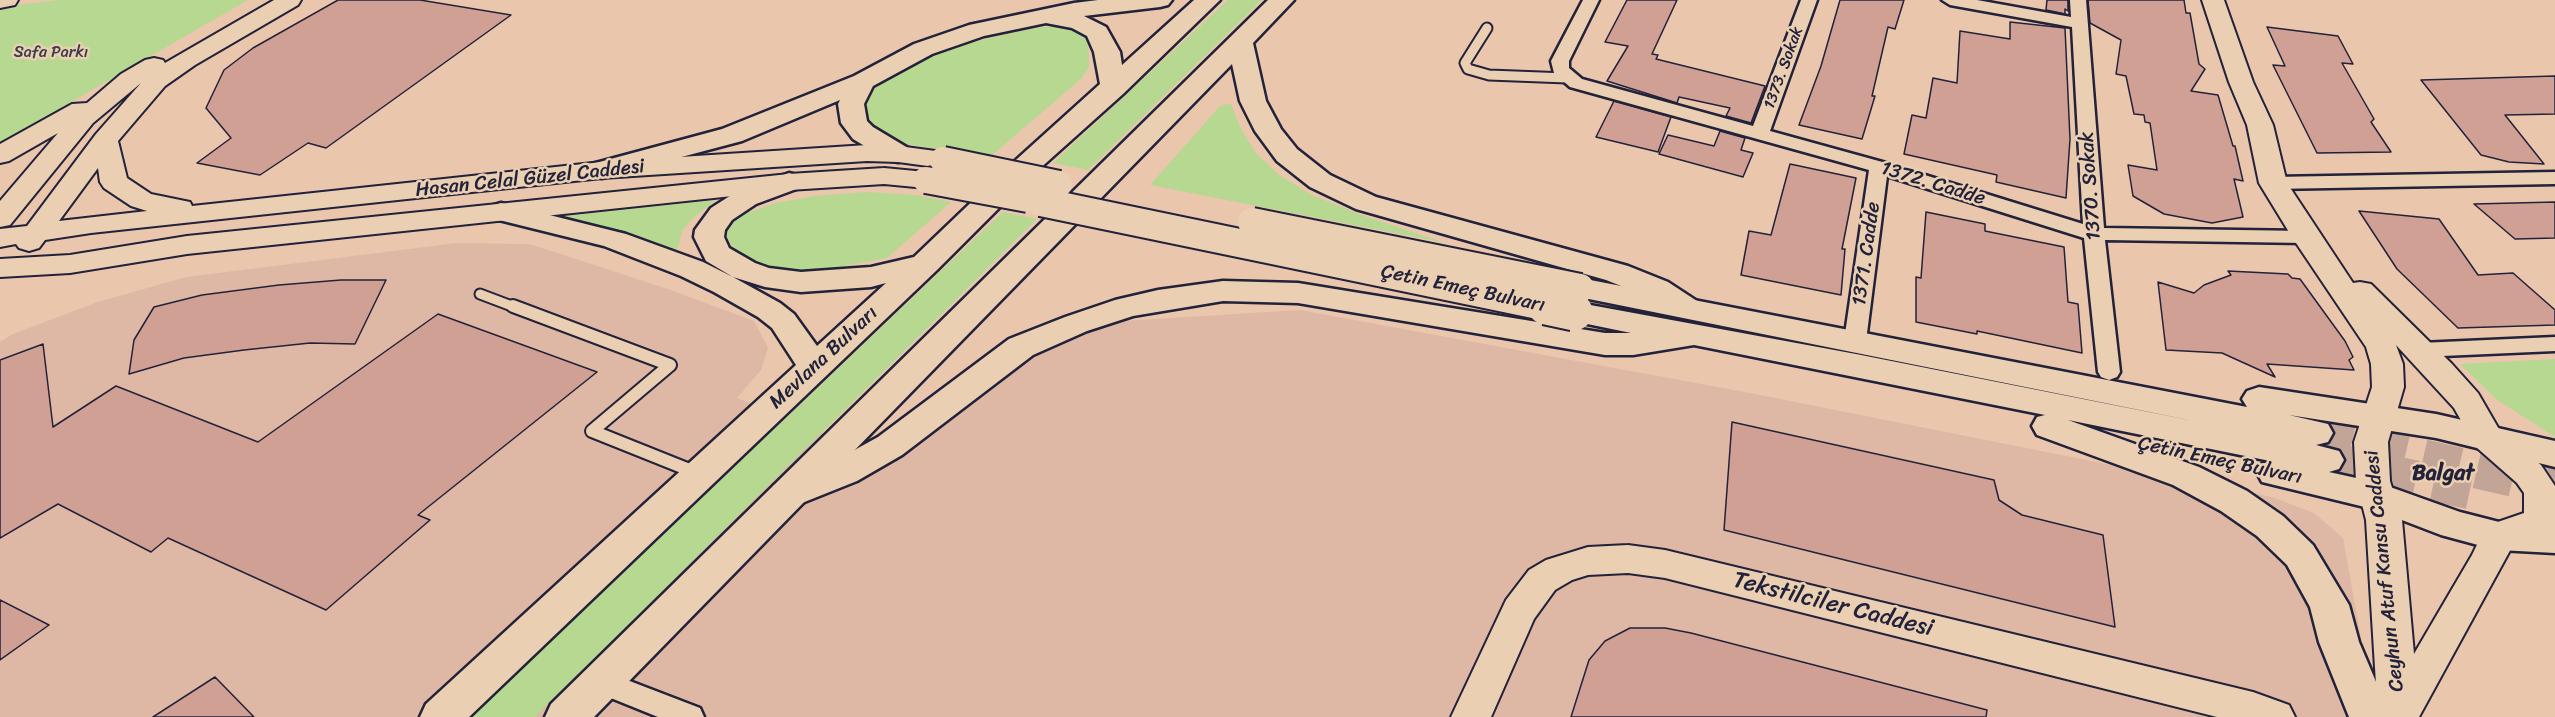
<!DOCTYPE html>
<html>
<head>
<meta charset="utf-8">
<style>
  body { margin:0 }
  canvas { display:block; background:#eac6ad }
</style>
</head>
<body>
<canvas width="2555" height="717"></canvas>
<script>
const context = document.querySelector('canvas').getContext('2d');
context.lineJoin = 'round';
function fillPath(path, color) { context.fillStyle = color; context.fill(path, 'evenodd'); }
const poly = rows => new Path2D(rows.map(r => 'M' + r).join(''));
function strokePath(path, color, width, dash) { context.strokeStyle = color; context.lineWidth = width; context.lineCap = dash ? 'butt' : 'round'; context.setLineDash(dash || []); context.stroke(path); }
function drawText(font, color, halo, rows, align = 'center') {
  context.font = font + ' Sriracha,sans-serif'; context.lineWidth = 5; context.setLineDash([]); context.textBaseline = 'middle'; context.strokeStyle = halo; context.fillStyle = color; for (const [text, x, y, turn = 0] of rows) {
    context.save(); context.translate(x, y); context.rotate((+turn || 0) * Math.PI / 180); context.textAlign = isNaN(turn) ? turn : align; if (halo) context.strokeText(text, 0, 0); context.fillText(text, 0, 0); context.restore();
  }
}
const built = poly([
  [457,243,530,244,671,290,754,321,768,348,761,370,737,398,885,458,932,430,1046,347,1122,321,1300,310,1750,393,2272,497,2314,513,2343,538,2365,661,2356,717,0,717,0,342,13,334,98,302,186,277]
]);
const green = poly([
  [57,0,248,0,0,143,0,7],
  [1228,0,1262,0,1088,170,1053,163],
  [1057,26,1072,27,1082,31,1088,37,1089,67,1081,79,990,157,885,141,860,116,864,101,879,85,905,67,960,45,1034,28],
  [1231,104,1239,125,1255,152,1279,175,1312,195,1364,216,1446,243,1150,185,1221,105],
  [867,192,915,195,951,202,887,258,821,270,787,270,754,262,731,246,725,233,731,222,741,215,776,203,814,196],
  [716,200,693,218,682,231,678,248,675,250,623,232,557,217],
  [1003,212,1037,219,535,717,471,717],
  [2555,359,2555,437,2496,399,2460,364]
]);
const building = poly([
  [338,0,420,0,511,15,326,148,308,143,260,175,197,163,231,138,206,108,224,70,253,48,338,0],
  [1627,0,1677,0,1652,54,1658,55,1656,59,1765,86,1751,123,1726,116,1730,108,1679,97,1677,103,1607,81,1628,46,1605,42,1627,0],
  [1840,0,1904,0,1895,29,1888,27,1872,96,1875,96,1862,139,1799,125,1821,66,1840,0],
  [2047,0,2068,0,2068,11,2065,9,2065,14,2046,10,2047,0],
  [2088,0,2184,0,2186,13,2190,13,2199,64,2205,69,2191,91,2218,95,2233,146,2235,146,2243,181,2234,179,2243,217,2212,223,2164,214,2133,196,2128,165,2157,170,2150,123,2145,122,2144,115,2134,114,2126,76,2116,74,2121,40,2090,23,2088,0],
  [2010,22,2065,28,2070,139,2066,198,1996,182,1997,175,1904,154,1912,115,1926,118,1933,78,1957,83,1960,31,2010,39,2010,22],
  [2267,27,2338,36,2353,64,2342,63,2374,119,2371,122,2391,152,2317,153,2273,65,2285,66,2267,27],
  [2555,76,2555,114,2505,115,2544,164,2509,162,2481,155,2421,80,2555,76],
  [1614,101,1671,117,1658,152,1596,137,1614,101],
  [1720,131,1745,138,1741,150,1753,153,1743,177,1659,154,1668,135,1714,146,1720,131],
  [1790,164,1856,178,1842,249,1845,249,1841,295,1741,275,1749,231,1771,235,1790,164],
  [2555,202,2555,238,2515,239,2474,204,2555,202],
  [2359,211,2439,219,2478,275,2513,273,2555,310,2555,325,2458,328,2397,269,2359,211],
  [1926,212,1985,224,1985,231,2064,247,2068,302,2078,304,2082,353,1977,331,1977,334,1916,322,1916,277,1921,278,1926,212],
  [2228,271,2288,274,2292,278,2300,279,2345,341,2353,357,2349,360,2354,370,2267,364,2275,377,2222,353,2166,350,2158,282,2194,293,2204,285,2231,275,2228,271],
  [341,280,386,280,355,344,310,343,244,350,184,358,129,374,134,340,154,307,202,295,279,285,341,280],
  [438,314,597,372,418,515,430,520,326,610,168,538,151,552,58,504,0,538,0,360,43,344,53,427,116,386,258,442,438,314],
  [1732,422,1994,480,1999,500,2022,515,2103,535,2115,627,1724,530,1732,422],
  [0,600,49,625,0,660,0,600],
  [1630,628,1665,628,1691,633,1987,710,1986,717,1571,717,1589,660,1605,641,1630,628],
  [215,677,254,717,153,717,215,677]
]);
const primaryTunnel = poly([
  [2316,433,2555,488],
  [2326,460,2486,494]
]);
const laneFar1 = poly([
  [1487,28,1465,63,1468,69,1489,75,1567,78],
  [480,294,517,308]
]);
const lane = poly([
  [513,306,670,365,592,431,697,473]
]);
const street = poly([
  [1583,0,1599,0,1569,61,1569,68,1582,79,1753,126,1801,0,1817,0,1770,131,1886,163,2083,224,2072,27,1950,5,1942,0,1977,0,2071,17,2070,0,2086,0,2104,228,2306,231,2313,233,2316,237,2313,241,2306,243,2105,240,2120,372,2117,377,2109,380,2101,377,2098,372,2084,238,1887,176,1866,341,1863,346,1855,348,1847,346,1844,341,1869,170,1570,87,1554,73,1551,61,1583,0],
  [2555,172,2555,184,2273,189,2266,187,2263,183,2266,179,2273,177,2555,172],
  [2555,337,2555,351,2420,357,2412,355,2409,350,2412,345,2420,343,2555,337],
  [601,670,700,708,704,717,658,717,591,690,587,682,591,674,601,670]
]);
const secondary = poly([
  [0,0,18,0,15,5,0,8,0,0],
  [274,0,301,0,298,5,195,65,165,86,118,141,127,178,151,194,190,202,192,206,602,162,867,145,898,146,943,152,952,154,956,160,952,166,943,168,898,162,867,161,602,178,91,233,45,240,39,248,29,251,19,248,16,244,0,247,0,229,27,226,96,134,141,83,93,123,10,225,0,227,0,201,58,133,9,161,0,163,0,144,72,104,87,103,121,74,145,60,154,58,163,60,165,63,274,0],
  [98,168,100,182,104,188,131,206,147,211,59,221,98,168],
  [2202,0,2224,0,2253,82,2273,125,2287,183,2353,283,2360,282,2371,284,2452,364,2478,393,2500,431,2541,465,2555,486,2555,529,2513,545,2419,717,2378,717,2366,520,2356,481,2354,442,2372,387,2371,364,2366,347,2292,237,2259,183,2247,125,2229,82,2202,0],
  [2396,345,2454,408,2476,447,2517,483,2524,493,2524,513,2486,526,2472,555,2414,654,2402,520,2390,481,2388,442,2404,387,2403,364,2396,345],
  [884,168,926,172,936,174,940,180,936,186,926,188,884,184,789,190,187,254,70,273,0,277,0,259,70,255,187,236,789,174,884,168],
  [1628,545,1665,550,2253,692,2289,705,2295,717,2217,717,1665,578,1628,573,1588,575,1572,580,1555,590,1534,619,1491,717,1451,717,1506,600,1529,570,1546,560,1588,547,1628,545]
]);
const primary = poly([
  [1580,278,2247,407,2242,399,2247,391,2259,387,2436,414,2555,441,2555,467,2436,438,2289,415,2328,424,2333,433,2328,442,2316,445,2339,451,2344,460,2339,469,2329,472,2379,483,2460,512,2499,522,2555,525,2555,553,2499,550,2478,545,2441,535,2373,509,2262,482,2257,473,2262,464,2270,461,2068,420,2199,467,2247,491,2283,516,2313,545,2349,605,2359,642,2391,717,2349,717,2319,642,2310,607,2287,565,2257,536,2221,511,2173,485,2037,435,2032,426,2037,417,2045,415,1694,345,1633,355,1605,355,1298,303,1223,301,1133,316,1087,331,1033,355,902,455,857,481,787,509,774,505,769,495,774,485,831,463,878,437,1009,339,1065,317,1115,300,1158,290,1223,281,1298,283,1605,333,1631,333,1563,319,1558,312,1563,305,1574,302,1856,354,2199,422,1569,295,1564,288,1569,281,1580,278]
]);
const highway = poly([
  [1098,0,1172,0,1168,5,1160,7,1084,16,1106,27,1120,52,1122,65,1194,0,1220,0,1123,94,1027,180,937,270,469,717,420,717,426,704,796,365,772,328,758,317,714,292,681,276,604,246,491,218,486,212,491,206,501,203,626,234,703,262,733,277,706,261,694,237,695,230,711,208,736,192,789,173,799,176,803,182,799,188,756,204,732,220,725,230,724,237,729,248,755,263,769,268,801,272,871,267,914,257,1007,168,1100,84,1094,52,1087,36,1072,28,1046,23,984,36,932,54,873,86,864,104,867,121,873,127,908,148,912,154,908,160,898,162,888,160,853,139,841,123,838,104,840,100,742,141,602,178,592,176,588,170,592,164,722,129,854,76,914,44,969,25,1074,3,1098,0],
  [733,277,765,287,801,292,871,287,886,283,817,346,794,314,780,303,733,277],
  [1268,0,1294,0,1253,43,1266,101,1281,129,1297,149,1330,175,1376,197,1628,266,1668,282,1697,301,1702,308,1697,315,1686,318,1675,315,1646,296,1606,280,1356,209,1310,187,1277,161,1255,131,1240,101,1232,64,594,717,545,717,551,704,1268,0]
]);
const secondaryBridge = poly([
  [943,160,1059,184],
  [926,180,1028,199]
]);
const primaryBridgeFar1 = poly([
  [1041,202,1553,308],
  [1252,222,1580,288]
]);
const primaryBridge = poly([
  [1546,306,1574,312]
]);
const farParknames = [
  ["Safa Parkı",51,53]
];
const farStreetnames = [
  ["1373. Sokak",1784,68,-70]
];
const streetNames = [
  ["Hasan Celal Güzel Caddesi",530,179,-6],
  ["1372. Cadde",1933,184,17],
  ["1370. Sokak",2091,186,-94],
  ["1371. Cadde",1867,254,-82],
  ["Çetin Emeç Bulvarı",1463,289,12],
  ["Mevlana Bulvarı",824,358,-43],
  ["Çetin Emeç Bulvarı",2220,461,12],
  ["Ceyhun Atuf Kansu Caddesi",2385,571,-96]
];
const quarterNames = [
  ["Balgat",2443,474]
];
const nearStreetnames = [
  ["Tekstilciler Caddesi",1833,605,14]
];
fillPath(built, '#deb8a4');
fillPath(green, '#b6d891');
fillPath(building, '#d1a094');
strokePath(building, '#22223b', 1.5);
strokePath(primaryTunnel, '#c2a596', 37, [37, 18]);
strokePath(laneFar1, '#22223b', 13);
strokePath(lane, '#22223b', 16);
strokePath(street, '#22223b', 5);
strokePath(secondary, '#22223b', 4);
strokePath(primary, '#22223b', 5);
strokePath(highway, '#22223b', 5);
strokePath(laneFar1, '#ebcfb2', 9);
strokePath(lane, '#ebcfb2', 12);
fillPath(street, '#ebcfb2');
fillPath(secondary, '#ebcfb2');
fillPath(primary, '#ebcfb2');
fillPath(highway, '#ebcfb2');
strokePath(secondaryBridge, '#22223b', 30, []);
strokePath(primaryBridgeFar1, '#22223b', 32, []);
strokePath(primaryBridge, '#22223b', 41, []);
strokePath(secondaryBridge, '#ebcfb2', 26);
strokePath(primaryBridgeFar1, '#ebcfb2', 28);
strokePath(primaryBridge, '#ebcfb2', 37);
drawText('16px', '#383d48', '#ebcfb2', farParknames);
drawText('16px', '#22223b', '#ebcfb2', farStreetnames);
drawText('20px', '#22223b', '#ebcfb2', streetNames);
drawText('bold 22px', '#22223b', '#ebcfb2', quarterNames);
drawText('24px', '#22223b', '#ebcfb2', nearStreetnames);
</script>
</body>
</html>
